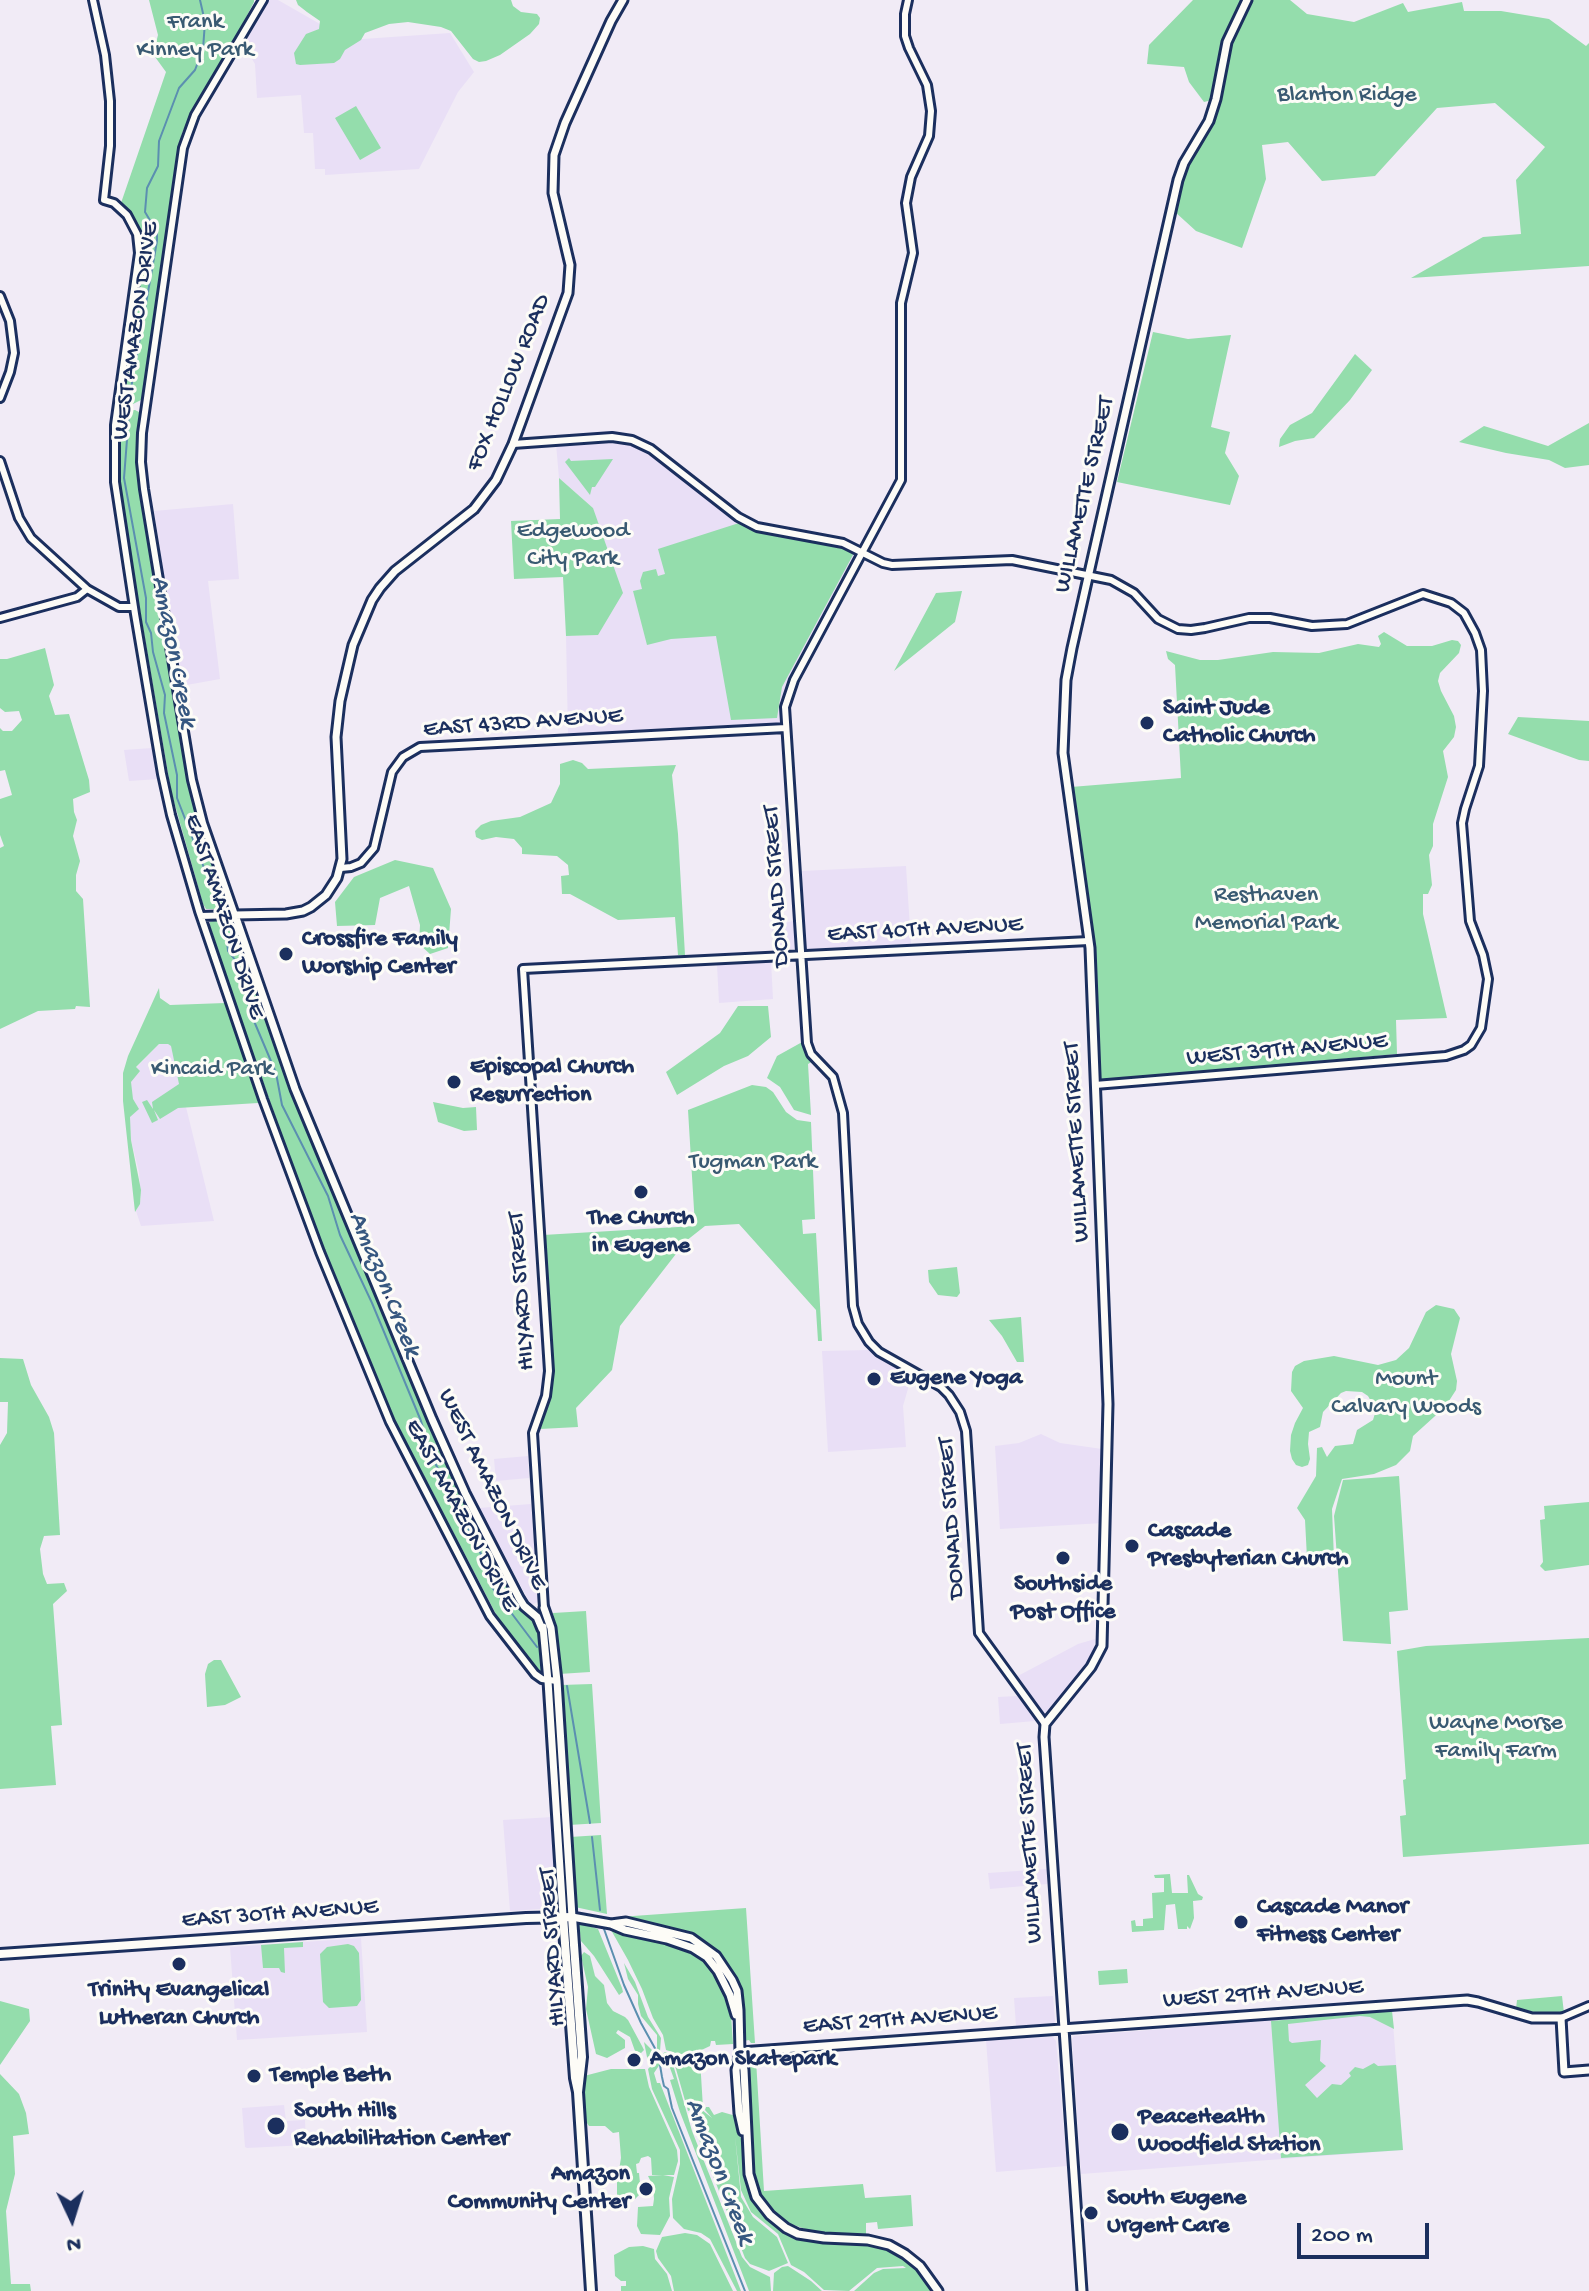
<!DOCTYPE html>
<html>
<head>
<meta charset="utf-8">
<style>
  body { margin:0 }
  #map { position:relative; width:1589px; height:2291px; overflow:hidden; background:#f1ebf6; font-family:"Gochi Hand",sans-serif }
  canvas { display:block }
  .north { position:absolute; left:32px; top:2179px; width:80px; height:80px; -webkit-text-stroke:6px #fdfcf7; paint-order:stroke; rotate:176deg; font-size:22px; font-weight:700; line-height:32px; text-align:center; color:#1b2f5e }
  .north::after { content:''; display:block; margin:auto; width:28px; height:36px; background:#1b2f5e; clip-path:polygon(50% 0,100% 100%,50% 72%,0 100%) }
  .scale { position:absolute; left:1297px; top:2223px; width:132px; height:36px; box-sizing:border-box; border:4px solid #1b2f5e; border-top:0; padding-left:10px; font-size:24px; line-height:28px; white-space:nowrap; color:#1b2f5e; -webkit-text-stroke:6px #fdfcf7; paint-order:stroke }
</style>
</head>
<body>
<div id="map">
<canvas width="1589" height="2291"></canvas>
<div class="north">N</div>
<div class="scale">200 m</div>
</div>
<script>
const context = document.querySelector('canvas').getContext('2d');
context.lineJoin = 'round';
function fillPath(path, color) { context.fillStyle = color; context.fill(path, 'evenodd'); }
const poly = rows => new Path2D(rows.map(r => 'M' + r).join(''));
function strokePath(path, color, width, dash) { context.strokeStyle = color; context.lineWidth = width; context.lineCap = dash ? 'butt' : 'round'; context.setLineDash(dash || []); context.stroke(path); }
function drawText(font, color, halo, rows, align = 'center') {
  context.font = font + ' "Gochi Hand",sans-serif'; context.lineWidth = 6; context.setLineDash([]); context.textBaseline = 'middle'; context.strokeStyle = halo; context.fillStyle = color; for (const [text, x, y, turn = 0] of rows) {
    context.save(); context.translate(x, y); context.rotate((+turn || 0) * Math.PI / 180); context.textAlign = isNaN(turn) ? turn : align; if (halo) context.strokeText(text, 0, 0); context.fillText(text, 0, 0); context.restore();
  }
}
const built = poly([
  [267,0,278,0,348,40,450,33,474,72,458,92,419,169,325,175,325,169,315,169,313,133,304,133,301,95,257,98,255,64,252,59,240,50],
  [608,440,623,442,648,451,738,522,749,528,767,533,837,544,857,553,857,557,787,687,782,703,781,723,568,734,566,636,598,635,593,508,559,478,556,444],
  [233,504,239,579,208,581,220,679,181,686,154,511],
  [152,748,159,779,129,781,124,750],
  [906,866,911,944,808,950,806,948,802,871],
  [793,921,795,949,774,951,772,926],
  [771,961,773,999,719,1003,717,965],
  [159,1044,168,1044,171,1046,214,1221,141,1226,136,1211,141,1199,139,1172,131,1140,127,1089,132,1072],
  [869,1350,885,1361,912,1375,903,1406,906,1447,828,1452,822,1351],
  [1041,1434,1060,1443,1102,1449,1103,1523,1000,1529,995,1446,1019,1443],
  [528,1456,529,1478,496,1481,494,1459],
  [531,1504,538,1602,531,1605,479,1508],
  [1095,1639,1094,1652,1086,1667,1050,1710,1044,1713,1016,1677,1078,1644],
  [1018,1696,1035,1721,1000,1724,998,1697],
  [552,1817,559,1904,555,1908,510,1911,503,1820],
  [1047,1869,1047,1884,990,1889,988,1873],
  [361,1938,367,2032,237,2040,230,1947],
  [1053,1996,1055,2021,1054,2023,1016,2026,1014,1998],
  [1392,2011,1403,2150,1081,2174,1072,2039,1074,2036],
  [1053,2037,1056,2041,1067,2166,996,2172,986,2040],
  [284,2105,286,2121,305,2120,306,2145,247,2148,245,2147,242,2108]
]);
const green = poly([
  [149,0,254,0,254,2,228,52,189,118,182,133,143,399,133,404,124,404,121,400,144,241,131,215,121,203,166,72,150,50,156,43,158,35],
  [296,0,511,0,513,6,521,12,537,14,540,18,539,24,530,34,500,55,486,61,479,62,473,59,451,31,441,27,408,22,389,24,365,33,361,40,345,50,340,59,334,63,300,65,296,64,294,53,306,34,319,29,320,21,307,12,298,5],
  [1193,0,1247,0,1232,27,1216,99,1204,102,1189,82,1184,67,1147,64,1149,45],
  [1251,0,1290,0,1307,14,1354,22,1403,3,1408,12,1462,2,1464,11,1501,11,1549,19,1586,46,1589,43,1589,266,1411,278,1483,237,1521,234,1516,180,1545,147,1495,103,1437,108,1375,176,1322,181,1288,142,1262,145,1266,179,1242,248,1196,231,1174,211,1185,171,1205,137,1217,110,1229,47],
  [356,106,381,148,360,160,335,118],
  [1153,332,1188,339,1231,335,1211,427,1230,432,1225,453,1239,476,1230,505,1117,482],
  [1355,354,1372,370,1350,400,1314,438,1295,441,1279,447,1280,439,1290,425,1312,413],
  [135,410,141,413,137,454,138,476,191,797,228,906,223,909,206,909,203,904,171,791,120,493,117,458,120,413,122,411],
  [1589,423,1589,465,1565,468,1549,460,1506,453,1459,442,1484,426,1548,446],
  [569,458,571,461,613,459,595,487,592,487,590,495,565,462],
  [559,478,593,508,623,593,598,635,566,636,563,577,514,579,511,521,560,519],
  [739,523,758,532,838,546,854,553,782,687,777,718,731,720,716,636,671,639,647,645,633,591,642,589,640,581,643,572,656,569,658,576,665,574,658,549],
  [962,591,955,622,894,671,936,593],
  [1384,632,1407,646,1432,646,1452,640,1458,641,1461,645,1459,653,1440,673,1438,681,1441,691,1454,716,1456,727,1454,737,1443,751,1448,777,1433,824,1433,846,1429,855,1432,885,1428,894,1423,894,1423,914,1447,1018,1396,1020,1397,1054,1101,1081,1095,995,1095,951,1071,787,1181,778,1175,665,1168,659,1166,651,1200,660,1218,660,1273,652,1319,653,1358,644,1379,647,1381,644,1378,636],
  [45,648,54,685,49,696,55,715,69,714,89,780,90,792,73,799,74,812,77,820,73,836,80,861,76,875,76,891,83,899,90,1007,76,1006,75,1009,38,1011,0,1029,0,848,4,846,0,835,0,799,12,795,5,770,0,771,0,728,3,731,12,731,22,720,19,711,5,712,0,708,0,659,7,659],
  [1518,717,1589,721,1589,761,1579,760,1508,734],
  [573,760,582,763,588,769,676,765,672,775,678,834,685,955,678,955,675,917,618,920,570,894,562,894,561,876,569,875,568,865,557,856,522,854,522,848,514,839,496,837,482,840,476,837,475,831,481,825,491,821,520,817,551,803,560,784,560,764],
  [395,860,433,868,451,909,448,948,430,954,419,944,420,925,409,886,380,898,375,925,337,926,335,902,354,877],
  [230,920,291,1091,437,1446,473,1520,519,1609,536,1620,539,1628,544,1669,541,1672,537,1671,499,1620,395,1420,306,1204,235,1002,210,926,210,922,213,921],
  [159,988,160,998,170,1005,225,1003,259,1100,258,1103,178,1108,160,1119,154,1110,158,1120,152,1123,142,1102,147,1100,153,1109,152,1102,179,1084,171,1046,168,1044,159,1044,136,1067,140,1071,131,1082,133,1099,139,1109,130,1117,131,1140,141,1190,140,1204,135,1212,123,1101,123,1073,128,1056],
  [738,1006,768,1006,771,1037,748,1056,724,1066,677,1095,666,1072,720,1033],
  [804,1041,804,1049,813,1061,808,1064,811,1115,794,1110,780,1087,767,1078,777,1056],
  [752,1085,766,1087,773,1092,786,1112,797,1120,811,1122,815,1219,802,1220,803,1234,816,1233,822,1341,818,1341,816,1310,739,1224,705,1226,686,1241,620,1326,612,1370,576,1408,578,1427,540,1429,538,1426,551,1392,553,1374,543,1235,695,1226,688,1110],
  [433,1102,463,1108,476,1107,477,1130,464,1131,438,1122],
  [957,1267,960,1293,957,1297,938,1295,929,1282,928,1270],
  [1436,1305,1454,1309,1460,1318,1451,1354,1457,1381,1456,1390,1445,1407,1413,1436,1410,1451,1396,1465,1374,1474,1342,1479,1332,1509,1334,1559,1329,1565,1310,1565,1307,1558,1305,1520,1297,1508,1316,1476,1317,1448,1322,1447,1327,1457,1335,1446,1353,1444,1357,1430,1373,1420,1376,1410,1368,1396,1362,1392,1346,1391,1341,1393,1323,1412,1320,1427,1309,1432,1308,1444,1310,1459,1308,1465,1302,1467,1296,1465,1292,1459,1290,1451,1291,1435,1295,1423,1303,1408,1291,1391,1292,1372,1295,1366,1304,1361,1334,1356,1378,1365,1396,1360,1409,1348,1426,1312],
  [1021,1317,1024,1362,1017,1362,1002,1336,989,1320],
  [0,1358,23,1359,31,1385,49,1417,54,1433,60,1535,44,1536,40,1549,43,1574,47,1584,64,1583,67,1591,53,1604,62,1725,51,1726,56,1785,0,1789,0,1445,7,1433,8,1402,0,1402],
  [1399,1476,1408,1610,1389,1612,1391,1644,1343,1641,1334,1516,1343,1480],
  [1589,1502,1589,1565,1545,1571,1540,1566,1543,1562,1540,1520,1545,1519,1544,1506],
  [586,1611,590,1672,559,1674,557,1669,553,1613],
  [1589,1638,1589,1844,1403,1857,1400,1816,1406,1815,1403,1780,1406,1779,1397,1651,1426,1646],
  [214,1660,221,1660,241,1697,225,1705,207,1707,205,1674,208,1664],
  [592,1684,601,1823,569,1825,561,1685],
  [601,1835,607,1914,575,1907,574,1901,574,1879,570,1837],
  [1170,1874,1172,1893,1188,1893,1187,1875,1189,1875,1198,1894,1203,1897,1202,1900,1193,1901,1194,1918,1190,1929,1187,1926,1187,1929,1178,1929,1175,1904,1166,1905,1164,1930,1132,1932,1131,1921,1135,1920,1136,1926,1143,1926,1143,1919,1153,1918,1152,1893,1164,1892,1164,1878,1155,1878,1154,1875],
  [746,1908,755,2043,751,2043,749,2040,744,2041,741,2002,718,1954,707,1944,693,1937,619,1919,619,1917],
  [583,1924,598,1929,622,1988,623,1992,619,1995,594,1956,581,1941,579,1925],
  [611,1930,676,1944,704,1959,715,1972,726,1993,731,2014,733,2044,716,2045,715,2041,711,2041,710,2046,693,2054,679,2054,666,2050,663,2035,653,2018,642,1989,628,1960],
  [303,1942,303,1947,284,1948,285,1973,281,1972,279,1968,263,1968,261,1945],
  [348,1944,354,1946,359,1953,361,2000,357,2006,329,2008,323,2002,320,1954,327,1947],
  [584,1952,590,1956,595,1976,604,1985,607,2003,613,2011,625,2017,628,2020,642,2046,644,2050,641,2053,635,2051,630,2037,618,2030,616,2033,625,2040,625,2048,607,2058,596,2054,586,2009,588,1987,581,1956],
  [624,1963,635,1982,648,2017,661,2038,660,2051,650,2063,648,2062,644,2042,655,2053,657,2053,657,2035,641,2016,638,2004,638,1995,628,1979],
  [1127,1969,1128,1983,1099,1985,1098,1971],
  [1562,1996,1564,2013,1539,2016,1516,2009,1517,2000],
  [0,2001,29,2009,30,2021,0,2065],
  [1392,2011,1394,2029,1370,2017,1360,2016,1288,2024,1289,2041,1292,2043,1321,2040,1320,2061,1326,2066,1305,2085,1317,2098,1332,2084,1341,2085,1351,2076,1349,2073,1355,2067,1363,2069,1374,2063,1378,2066,1396,2065,1403,2150,1281,2158,1271,2021],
  [665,2052,670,2054,692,2131,742,2257,750,2267,770,2277,771,2291,749,2291,680,2112,670,2080,674,2079,670,2068,660,2064,654,2073,657,2083,660,2083,741,2291,737,2291,710,2239,701,2233,684,2229,673,2218,672,2199,680,2164,680,2150,652,2089,648,2069],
  [672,2055,695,2057,700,2059,703,2108,695,2108,688,2111],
  [752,2060,756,2060,764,2191,863,2184,865,2198,911,2195,913,2226,878,2229,877,2222,866,2223,866,2234,814,2232,788,2223,773,2212,762,2197,753,2170,750,2063],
  [611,2069,645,2069,649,2087,677,2150,678,2161,674,2175,652,2175,651,2158,648,2156,641,2158,639,2163,636,2164,637,2173,639,2173,641,2193,635,2199,617,2199,617,2182,621,2158,619,2132,613,2133,605,2126,589,2126,587,2123,584,2124,584,2076],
  [0,2074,19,2094,26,2113,29,2134,13,2136,15,2174,6,2211,11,2284,30,2284,31,2291,0,2291],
  [706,2107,709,2107,714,2115,722,2112,736,2116,743,2148,749,2188,758,2206,777,2227,787,2233,809,2240,856,2243,885,2248,897,2253,915,2266,934,2291,854,2291,874,2273,883,2269,906,2268,903,2266,877,2268,849,2291,824,2290,804,2272,791,2265,778,2234,751,2212,741,2190,735,2136,741,2197,753,2217,777,2237,788,2263,769,2271,750,2264,745,2258,691,2119,693,2112,698,2110,702,2110,712,2118,705,2110],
  [663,2175,674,2177,669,2198,670,2216,660,2235,641,2234,637,2226,638,2207,653,2206,654,2199,653,2186,643,2187,643,2183,651,2182,648,2176],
  [685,2233,697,2235,710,2244,733,2291,674,2291,671,2276,658,2258,656,2251,662,2237],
  [643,2246,654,2249,655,2259,667,2274,672,2291,621,2291,621,2286,626,2286,626,2281,621,2281,615,2276,614,2255,629,2247],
  [788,2266,811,2281,822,2291,773,2291,774,2273,782,2267]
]);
const stream = poly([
  [130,394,157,241,157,232,145,212,147,188,158,166,159,141,179,88,195,70,203,49,205,22,200,0],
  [129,414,124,478,146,598,146,622,151,633,153,652,165,695,164,713,177,775,177,798,213,891],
  [225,924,228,951,236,961,251,1014,276,1073,282,1105,328,1196,340,1235,372,1303,421,1421,431,1455,486,1564,491,1586,537,1647],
  [567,1686,590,1823],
  [592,1837,600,1910],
  [604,1929,624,1985,641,2023,657,2052],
  [660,2065,662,2077,664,2086,668,2089,672,2108,745,2291]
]);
const tertiary = poly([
  [93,0,105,55,110,101,110,146,104,200,114,203,127,215,137,234,139,253,115,425,115,482,135,614,162,774,171,815,199,911,263,1099,320,1252,390,1422,490,1616,535,1674,542,1679,557,1681],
  [908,0,905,14,905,36,909,48,927,85,931,111,929,136,911,177,906,203,913,253,901,303,901,480,794,680,785,707,807,1043,811,1054,833,1077,843,1113,853,1306,858,1324,869,1342,879,1352,941,1387,949,1395,960,1412,966,1431,979,1633,1045,1724],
  [0,296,10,321,14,353,10,372,0,398],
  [513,444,612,437,632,440,651,449,738,517,757,527,843,543,883,563,892,565,1012,560,1111,580,1134,593,1158,619,1178,629,1191,630,1205,628,1249,618,1270,618,1312,626,1347,624,1423,594,1451,603,1464,613,1475,633,1481,650,1483,691,1479,766,1465,809,1462,823,1470,921,1483,955,1488,979,1481,1028,1471,1045,1464,1050,1446,1056,1095,1085],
  [0,461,19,518,31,538,87,589,119,607,134,607],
  [0,618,77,597,87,589],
  [341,868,351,867,361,863,374,848,392,772,403,757,420,747,786,728],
  [201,916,235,915,203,823,192,780,144,489,141,462,142,433,183,148,195,115,263,0],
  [544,1608,533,1433,546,1396,549,1371,523,969,1089,941],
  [1561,2018,1589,2006]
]);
const secondary = poly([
  [544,1608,551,1628,557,1681,572,1917,611,1924,625,1930,667,1939,693,1948,707,1957,718,1971,730,1995,736,2015],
  [543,1627,548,1681,563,1916],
  [542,1629,537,1617,524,1606,519,1598,465,1493,432,1419,295,1089,235,915,286,914,303,911,311,907,326,895,337,878,342,859,336,737,340,701,353,645,372,600,380,588,395,571,474,509,496,480,513,444,568,293,570,265,553,193,554,155,565,123,611,21,623,0],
  [611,1924,626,1922,691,1938,716,1956,732,1980,737,1991,739,2010,740,2052,744,2070,749,2174,756,2197,770,2215,786,2228,798,2234,824,2238,868,2240,889,2245,905,2254,920,2266,938,2291],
  [740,2052,1467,2000,1478,2002,1532,2018,1561,2018,1564,2072,1589,2070],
  [739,2057,736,2070,739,2113,743,2131],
  [1082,2291,1044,1737,1045,1724,1091,1667,1102,1646,1108,1404,1090,948,1063,753,1066,680,1072,648,1178,180,1184,163,1209,121,1216,99,1227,42,1247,0]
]);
const primary = poly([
  [563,1916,575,2078,578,2092,591,2291],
  [0,1954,526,1918,572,1917,582,2057,578,2092]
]);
const markers = [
  [1147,723,8,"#1b2f5e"],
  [286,954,8,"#1b2f5e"],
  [454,1082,8,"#1b2f5e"],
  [641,1192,8,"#1b2f5e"],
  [874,1379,8,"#1b2f5e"],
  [1132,1546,8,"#1b2f5e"],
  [1063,1558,8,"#1b2f5e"],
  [1241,1922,8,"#1b2f5e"],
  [179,1964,8,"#1b2f5e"],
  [634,2060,8,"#1b2f5e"],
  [254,2076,8,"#1b2f5e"],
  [276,2126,10,"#1b2f5e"],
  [1120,2132,10,"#1b2f5e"],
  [646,2189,8,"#1b2f5e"],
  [1091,2213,8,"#1b2f5e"]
];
const parkNames = [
  ["Frank",195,23],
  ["Kinney Park",195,51],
  ["Blanton Ridge",1347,96],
  ["Edgewood",573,532],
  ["City Park",573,560],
  ["Resthaven",1266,896],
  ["Memorial Park",1266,924],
  ["Kincaid Park",212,1070],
  ["Tugman Park",753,1163],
  ["Mount",1406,1380],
  ["Calvary Woods",1406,1408],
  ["Wayne Morse",1496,1724],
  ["Family Farm",1496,1752]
];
const streetNames = [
  ["WEST AMAZON DRIVE",137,331,-82],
  ["FOX HOLLOW ROAD",510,383,-68],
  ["WILLAMETTE STREET",1086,495,-77],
  ["EAST 43RD AVENUE",523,724,-4],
  ["DONALD STREET",778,886,-94],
  ["EAST AMAZON DRIVE",223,917,72],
  ["EAST 40TH AVENUE",925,931,-3],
  ["WEST 39TH AVENUE",1287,1051,-5],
  ["WILLAMETTE STREET",1078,1142,-93],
  ["HILYARD STREET",523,1291,-94],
  ["WEST AMAZON DRIVE",491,1490,64],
  ["EAST AMAZON DRIVE",460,1516,62],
  ["DONALD STREET",953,1518,-94],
  ["WILLAMETTE STREET",1031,1843,-93],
  ["EAST 30TH AVENUE",280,1915,-4],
  ["HILYARD STREET",554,1947,-94],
  ["WEST 29TH AVENUE",1263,1995,-4],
  ["EAST 29TH AVENUE",900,2021,-4]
];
const poiNames = [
  ["Saint Jude",1163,709],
  ["Catholic Church",1163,737],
  ["Crossfire Family",302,940],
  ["Worship Center",302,968],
  ["Episcopal Church",470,1068],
  ["Resurrection",470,1096],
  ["The Church",641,1219,"center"],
  ["in Eugene",641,1247,"center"],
  ["Eugene Yoga",890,1379],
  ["Cascade",1148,1532],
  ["Presbyterian Church",1148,1560],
  ["Southside",1063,1585,"center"],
  ["Post Office",1063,1613,"center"],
  ["Cascade Manor",1257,1908],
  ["Fitness Center",1257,1936],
  ["Trinity Evangelical",179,1991,"center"],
  ["Lutheran Church",179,2019,"center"],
  ["Amazon Skatepark",650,2060],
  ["Temple Beth",270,2076],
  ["South Hills",294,2112],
  ["Rehabilitation Center",294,2140],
  ["PeaceHealth",1138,2118],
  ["Woodfield Station",1138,2146],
  ["Amazon",630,2175,"right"],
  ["Community Center",630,2203,"right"],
  ["South Eugene",1107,2199],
  ["Urgent Care",1107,2227]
];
const waterNames = [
  ["Amazon Creek",172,652,79],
  ["Amazon Creek",383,1285,68],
  ["Amazon Creek",718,2172,69]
];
fillPath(built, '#e9dff6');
fillPath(green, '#94ddac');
strokePath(stream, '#5b8fb0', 2);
strokePath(tertiary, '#1b2f5e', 12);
strokePath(secondary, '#1b2f5e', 13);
strokePath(primary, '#1b2f5e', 14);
strokePath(tertiary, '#fdfcf7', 6);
strokePath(secondary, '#fdfcf7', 7);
strokePath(primary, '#fdfcf7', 8);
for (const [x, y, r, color] of markers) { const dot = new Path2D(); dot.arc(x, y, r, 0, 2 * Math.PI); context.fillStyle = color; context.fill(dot); strokePath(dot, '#fdfcf7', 3); }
drawText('24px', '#395a72', '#fdfcf7', parkNames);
drawText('24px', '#1b2f5e', '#fdfcf7', streetNames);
drawText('bold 24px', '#1b2f5e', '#fdfcf7', poiNames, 'left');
drawText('italic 26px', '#365780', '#fdfcf7', waterNames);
</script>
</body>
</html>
